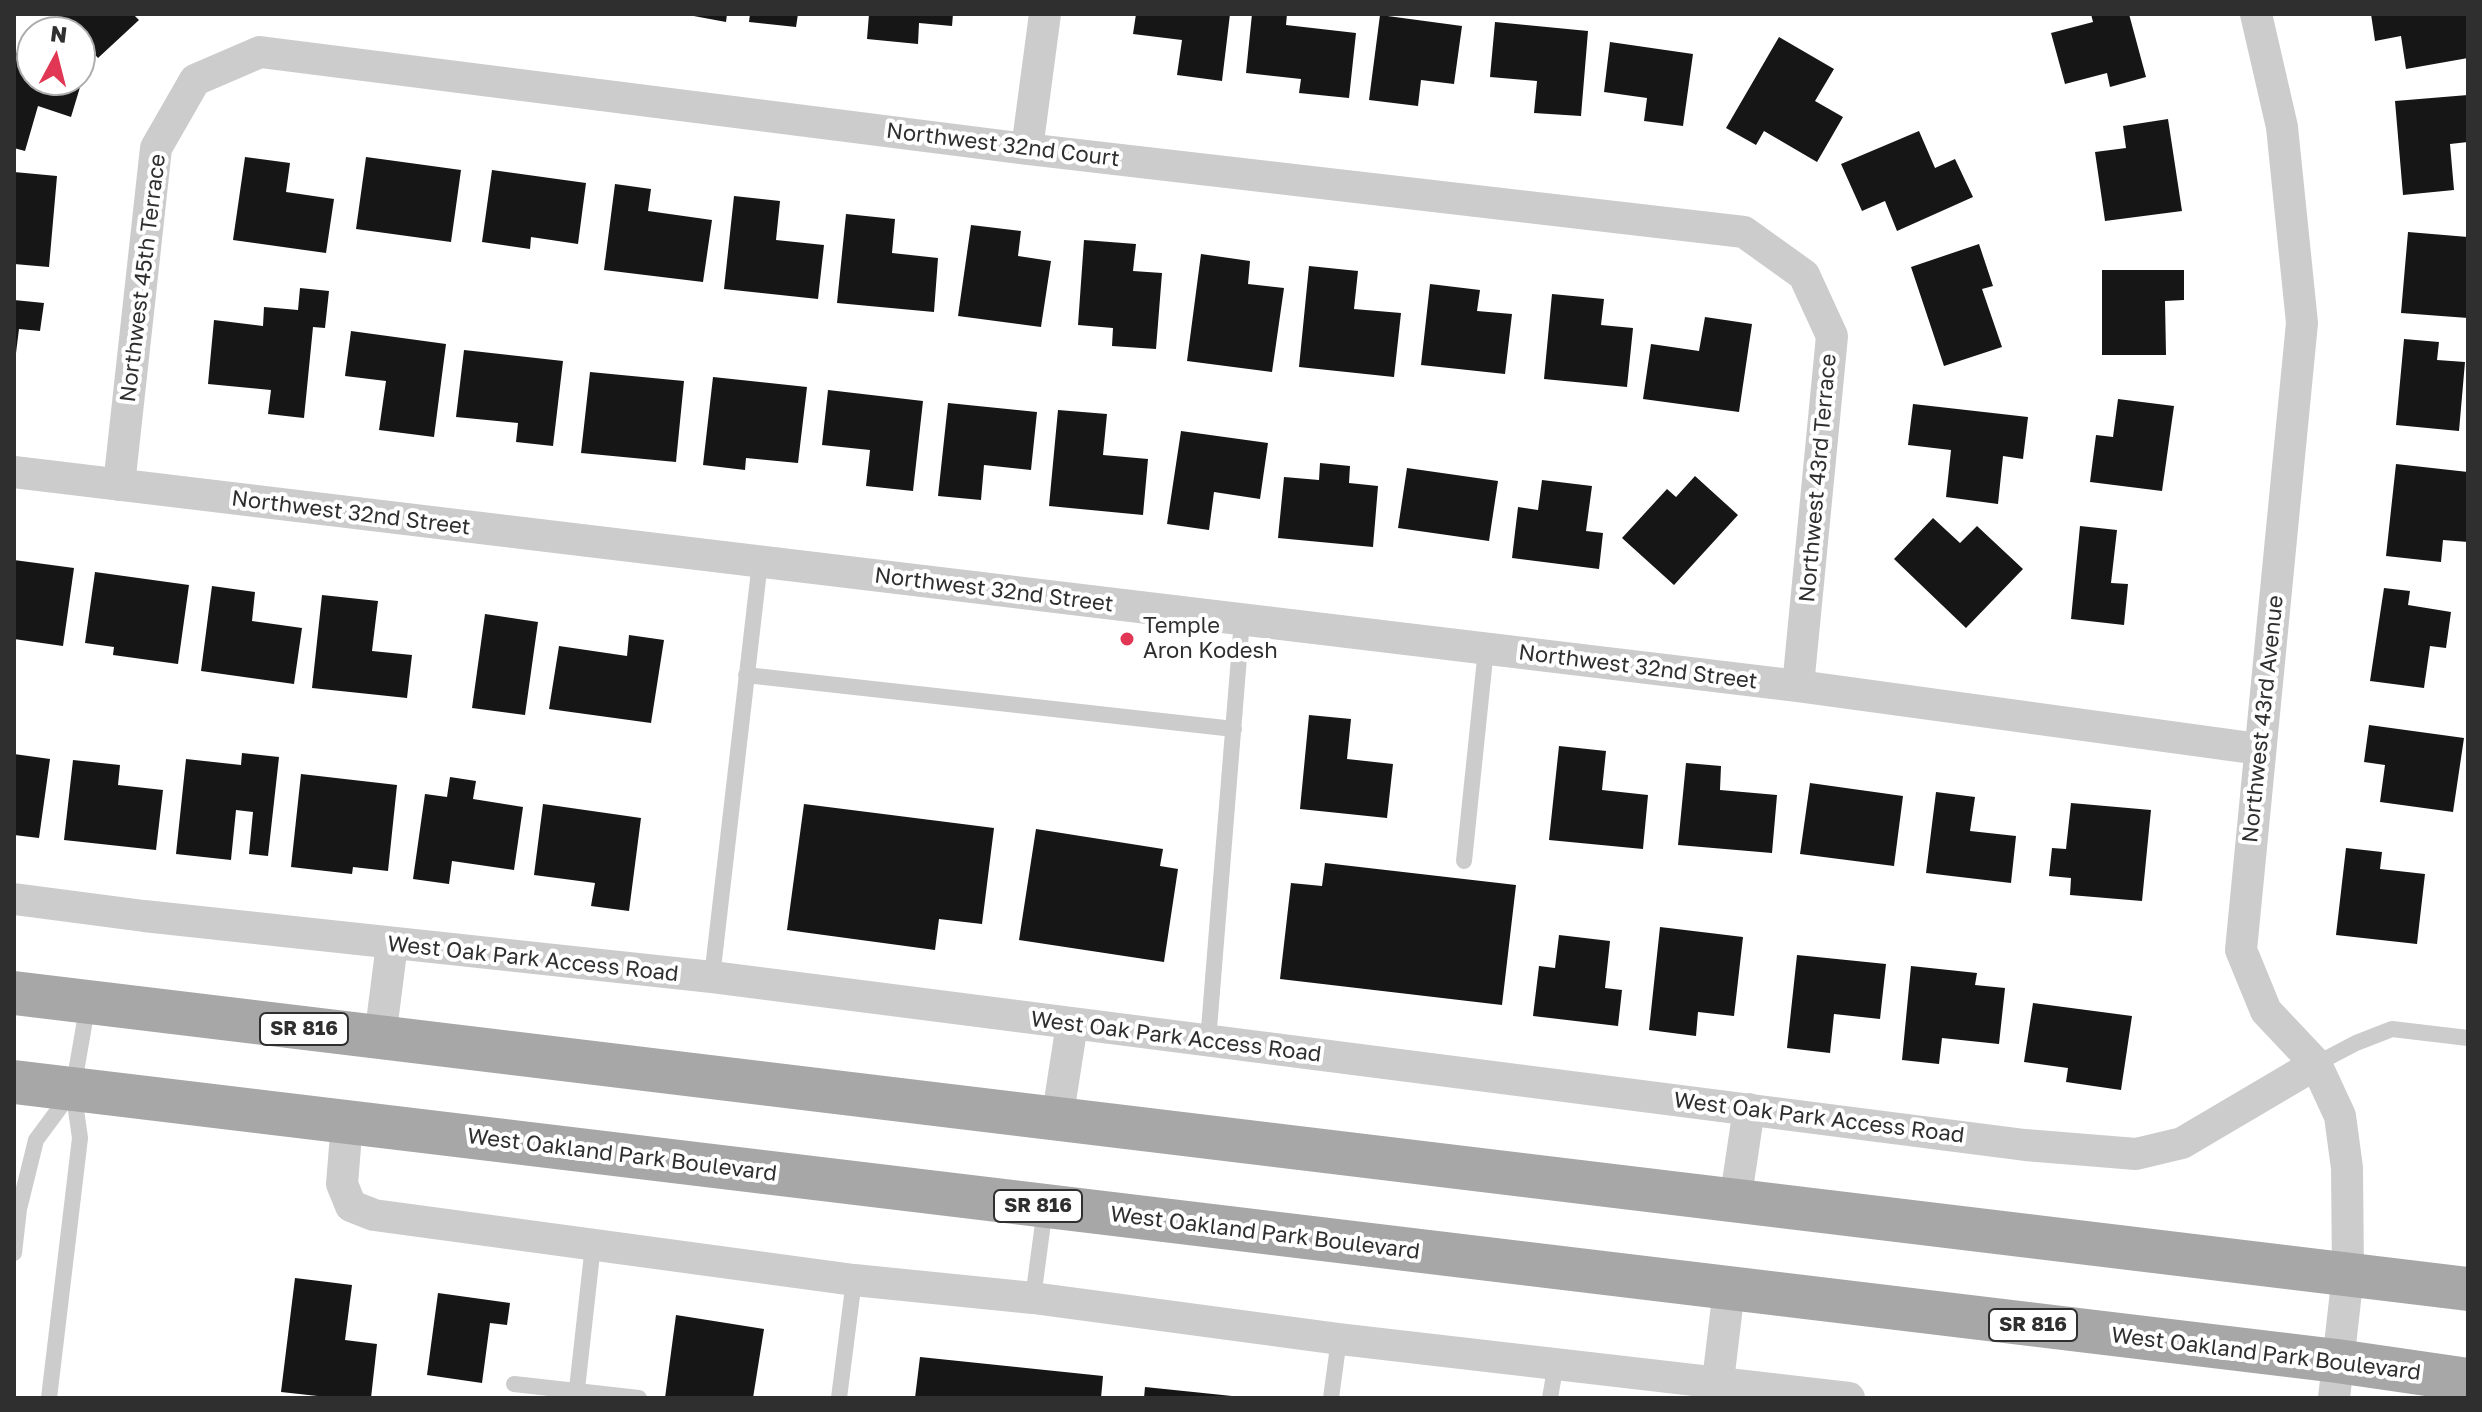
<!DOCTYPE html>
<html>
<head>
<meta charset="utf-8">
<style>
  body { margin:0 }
  #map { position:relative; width:2482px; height:1412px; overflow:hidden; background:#fff; font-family:"Golos Text",sans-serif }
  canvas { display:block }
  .frame { position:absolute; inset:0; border:16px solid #2f2f2f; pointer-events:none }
  .north { position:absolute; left:16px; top:16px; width:80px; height:80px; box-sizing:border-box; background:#fff; border:2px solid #acacac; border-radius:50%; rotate:7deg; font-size:22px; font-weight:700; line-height:32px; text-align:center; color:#2f2f2f }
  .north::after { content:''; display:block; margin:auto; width:28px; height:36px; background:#e13654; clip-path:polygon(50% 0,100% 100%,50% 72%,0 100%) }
</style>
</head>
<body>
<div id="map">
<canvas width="2482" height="1412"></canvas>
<div class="frame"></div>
<div class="north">N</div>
</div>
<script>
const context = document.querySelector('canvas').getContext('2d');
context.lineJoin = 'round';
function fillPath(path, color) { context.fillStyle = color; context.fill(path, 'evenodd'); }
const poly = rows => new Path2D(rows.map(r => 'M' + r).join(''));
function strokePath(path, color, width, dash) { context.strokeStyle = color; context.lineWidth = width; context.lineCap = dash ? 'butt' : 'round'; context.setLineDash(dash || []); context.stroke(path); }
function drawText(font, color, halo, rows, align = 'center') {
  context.font = font + ' "Golos Text",sans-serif'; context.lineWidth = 8; context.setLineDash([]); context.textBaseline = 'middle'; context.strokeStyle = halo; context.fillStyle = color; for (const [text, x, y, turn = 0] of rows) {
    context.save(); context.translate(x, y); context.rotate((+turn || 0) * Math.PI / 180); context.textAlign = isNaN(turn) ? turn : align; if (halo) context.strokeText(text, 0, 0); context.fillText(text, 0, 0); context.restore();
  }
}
const building = poly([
  [56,14,133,14,139,20,98,58,80,39,80,32,73,32],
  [683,14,727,14,726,22],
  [750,14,798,14,796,27,749,22],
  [869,14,953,14,952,26,919,23,918,44,867,39],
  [1136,14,1230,14,1222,81,1177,75,1182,40,1133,34],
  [1252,14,1287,14,1286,25,1356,33,1349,98,1299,93,1301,79,1246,73],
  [2091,14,2129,14,2146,77,2110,87,2107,73,2065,84,2051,33,2093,22],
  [2371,14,2468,14,2468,58,2406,69,2401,36,2375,41],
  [1380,15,1462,26,1454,84,1421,80,1418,106,1369,100],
  [1495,22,1588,31,1581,116,1534,113,1537,81,1490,77],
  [1779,37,1834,69,1815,101,1843,117,1817,162,1764,131,1756,145,1726,128],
  [1610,42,1693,54,1683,126,1644,121,1647,98,1604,92],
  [14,52,32,57,32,80,80,80,80,73,84,74,71,117,38,106,25,151,14,148],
  [2468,95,2468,142,2450,144,2454,190,2403,195,2395,101],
  [2168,119,2182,211,2105,221,2095,152,2126,148,2123,126],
  [1919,131,1935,168,1955,159,1973,197,1897,231,1885,201,1862,211,1841,164],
  [245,157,290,163,286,192,334,199,326,253,233,240],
  [366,157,461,170,451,242,356,229],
  [492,170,586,183,578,244,531,237,530,249,482,242],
  [14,172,57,176,49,267,14,264],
  [615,184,651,189,648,211,712,220,703,282,604,270],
  [734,196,780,201,776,240,824,245,818,299,724,289],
  [846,214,895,219,892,253,938,258,934,312,837,303],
  [971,225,1021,231,1018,256,1051,261,1041,327,958,316],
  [2408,232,2468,237,2468,318,2401,313],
  [1084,240,1136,244,1133,271,1162,273,1156,349,1112,346,1113,328,1078,325],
  [1979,244,1993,286,1982,289,2002,347,1944,366,1911,267],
  [1201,254,1250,261,1248,284,1284,288,1272,372,1187,361],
  [1309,266,1358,271,1354,309,1401,313,1394,377,1299,367],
  [2102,270,2184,270,2184,300,2165,301,2166,355,2102,355],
  [1430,284,1480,290,1477,311,1512,314,1505,374,1421,365],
  [300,288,329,291,325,328,313,327,304,418,268,414,271,390,208,384,214,320,263,326,264,307,298,310],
  [1552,294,1604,299,1601,325,1633,328,1627,387,1544,379],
  [14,300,44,303,40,331,19,329,16,353,14,353],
  [1705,317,1752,324,1739,412,1643,399,1651,344,1699,351],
  [351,331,446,344,434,437,379,430,386,381,345,376],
  [2404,339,2439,342,2437,360,2465,362,2459,431,2396,425],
  [464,350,563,361,553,446,516,442,518,423,456,417],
  [590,372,684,381,676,462,581,453],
  [713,377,807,387,798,463,746,458,745,470,703,465],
  [828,390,923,401,913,491,866,486,870,450,822,445],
  [2118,399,2174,406,2162,491,2090,482,2096,435,2113,437],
  [948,403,1037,412,1031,470,984,465,981,500,938,496],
  [1913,404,2028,417,2023,459,2003,456,1998,504,1946,497,1951,450,1908,445],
  [1058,410,1107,414,1103,455,1148,459,1143,515,1049,506],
  [1181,431,1268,443,1260,499,1214,492,1209,530,1167,524],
  [1320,463,1350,466,1349,483,1378,486,1373,547,1278,538,1284,477,1319,480],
  [2396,464,2468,472,2468,542,2443,540,2441,562,2386,556],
  [1407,468,1498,481,1489,541,1398,528],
  [1695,476,1738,515,1674,585,1622,538,1667,489,1676,497],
  [1542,480,1592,486,1586,531,1603,533,1599,569,1512,558,1518,507,1538,510],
  [1933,518,1960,543,1977,526,2023,569,1966,628,1894,559],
  [2080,526,2117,530,2111,583,2128,584,2124,625,2071,619],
  [14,560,74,568,63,646,14,639],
  [95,572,189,585,178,664,113,655,114,647,85,643],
  [212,586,255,592,252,621,302,628,294,684,201,671],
  [2384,588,2410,591,2408,605,2451,612,2446,648,2430,646,2424,688,2370,681],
  [322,595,378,601,372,651,412,655,407,698,312,688],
  [485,614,538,622,525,715,472,708],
  [629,635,664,640,651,723,549,709,559,646,627,656],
  [1309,715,1351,719,1347,759,1393,764,1387,818,1300,809],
  [2369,725,2464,738,2453,812,2380,802,2385,765,2364,762],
  [1559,746,1606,751,1602,790,1648,795,1643,849,1549,840],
  [242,753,279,757,268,856,249,854,253,812,236,810,231,860,176,854,186,759,241,765],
  [14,754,50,759,39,838,14,835],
  [73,760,120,765,118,785,163,790,156,850,64,840],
  [1686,763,1721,766,1720,790,1777,795,1772,853,1678,845],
  [301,774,397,785,388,871,353,867,352,874,291,867],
  [450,777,476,781,473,799,523,807,514,870,452,861,449,884,413,879,425,794,447,797],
  [1810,783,1903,796,1894,866,1800,854],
  [1936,792,1975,797,1970,831,2016,836,2011,883,1926,873],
  [2071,803,2151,810,2142,901,2070,895,2071,878,2049,876,2052,848,2066,849],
  [543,804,641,818,629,911,591,906,595,883,534,875],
  [804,804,994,828,982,924,939,919,935,950,787,930],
  [1036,829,1163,849,1160,866,1178,869,1164,962,1019,940],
  [2346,848,2382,852,2380,869,2425,874,2417,944,2336,935],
  [1325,863,1516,885,1502,1005,1280,979,1291,883,1322,886],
  [1660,927,1743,937,1734,1016,1698,1012,1696,1036,1649,1030],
  [1559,935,1610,941,1605,988,1622,990,1618,1026,1533,1016,1539,966,1555,968],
  [1797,955,1886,964,1880,1019,1834,1014,1830,1053,1787,1048],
  [1911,966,1977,973,1975,985,2005,988,1999,1044,1942,1038,1939,1064,1902,1060],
  [2033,1003,2132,1016,2121,1090,2066,1082,2068,1068,2024,1062],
  [295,1278,352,1285,345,1340,377,1344,371,1398,336,1398,281,1392],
  [438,1293,510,1303,507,1325,490,1323,482,1383,427,1375],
  [676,1315,764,1329,753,1398,665,1398],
  [920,1357,1103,1376,1101,1398,915,1398],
  [1145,1387,1232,1396,1232,1398,1144,1398]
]);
const service = poly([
  [746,675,1234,729],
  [1464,861,1486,649],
  [712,977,760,562],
  [1208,1041,1242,620],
  [2316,1064,2356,1043,2392,1029,2468,1038],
  [14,1253,19,1209,36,1140,70,1094],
  [1033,1298,1045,1208],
  [514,1384,639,1398],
  [577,1389,593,1245],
  [49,1398,80,1138,73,1089,88,1003],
  [839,1398,854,1280],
  [1331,1398,1339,1339],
  [1550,1398,1556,1363]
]);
const minor = poly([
  [2256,14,2282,127,2302,323,2241,950,2266,1011,2316,1064,2340,1116,2347,1168,2348,1274,2334,1398],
  [1027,149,1045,14],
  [14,472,1798,686,2259,749],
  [119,485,156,148,195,80,260,52,1027,149,1744,232,1804,275,1832,336,1798,686],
  [14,899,144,916,712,977,2025,1145,2136,1154,2182,1143,2316,1064],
  [380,1038,392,944],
  [1057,1120,1072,1024],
  [347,1122,342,1184,351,1206,374,1215,854,1280,1033,1298,1339,1339,1849,1398],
  [1735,1202,1749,1109],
  [1716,1398,1729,1289]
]);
const primary = poly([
  [14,993,2468,1289],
  [14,1082,2337,1361,2468,1380]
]);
const markers = [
  [1127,639,8,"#e13654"]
];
const shields = [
  [304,1029,88],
  [1038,1206,88],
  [2033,1325,88]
];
const shieldNames = [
  ["SR 816",304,1029],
  ["SR 816",1038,1206],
  ["SR 816",2033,1325]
];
const streetNames = [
  ["Northwest 32nd Court",1003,145,7],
  ["Northwest 45th Terrace",143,278,-83],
  ["Northwest 43rd Terrace",1818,478,-85],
  ["Northwest 32nd Street",351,513,7],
  ["Northwest 32nd Street",994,590,7],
  ["Northwest 32nd Street",1638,667,7],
  ["Northwest 43rd Avenue",2263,719,-84],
  ["West Oak Park Access Road",533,959,6],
  ["West Oak Park Access Road",1176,1037,7],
  ["West Oak Park Access Road",1819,1118,7],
  ["West Oakland Park Boulevard",622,1155,7],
  ["West Oakland Park Boulevard",1265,1233,7],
  ["West Oakland Park Boulevard",2266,1354,7]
];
const poiNames = [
  ["Temple",1143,626],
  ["Aron Kodesh",1143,651]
];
fillPath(building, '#161616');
strokePath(service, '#ccc', 16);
strokePath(minor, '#ccc', 32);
strokePath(primary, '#a7a7a7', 44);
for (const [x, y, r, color] of markers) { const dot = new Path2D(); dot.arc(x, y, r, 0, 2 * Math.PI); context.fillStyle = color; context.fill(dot); strokePath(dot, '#fff', 3); }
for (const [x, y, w] of shields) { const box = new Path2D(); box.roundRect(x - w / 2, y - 16, w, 32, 6); context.fillStyle = '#fff'; context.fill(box); strokePath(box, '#2f2f2f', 2); }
drawText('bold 20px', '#2f2f2f', null, shieldNames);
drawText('22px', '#2f2f2f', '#fff', streetNames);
drawText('22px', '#2f2f2f', '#fff', poiNames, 'left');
</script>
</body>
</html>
